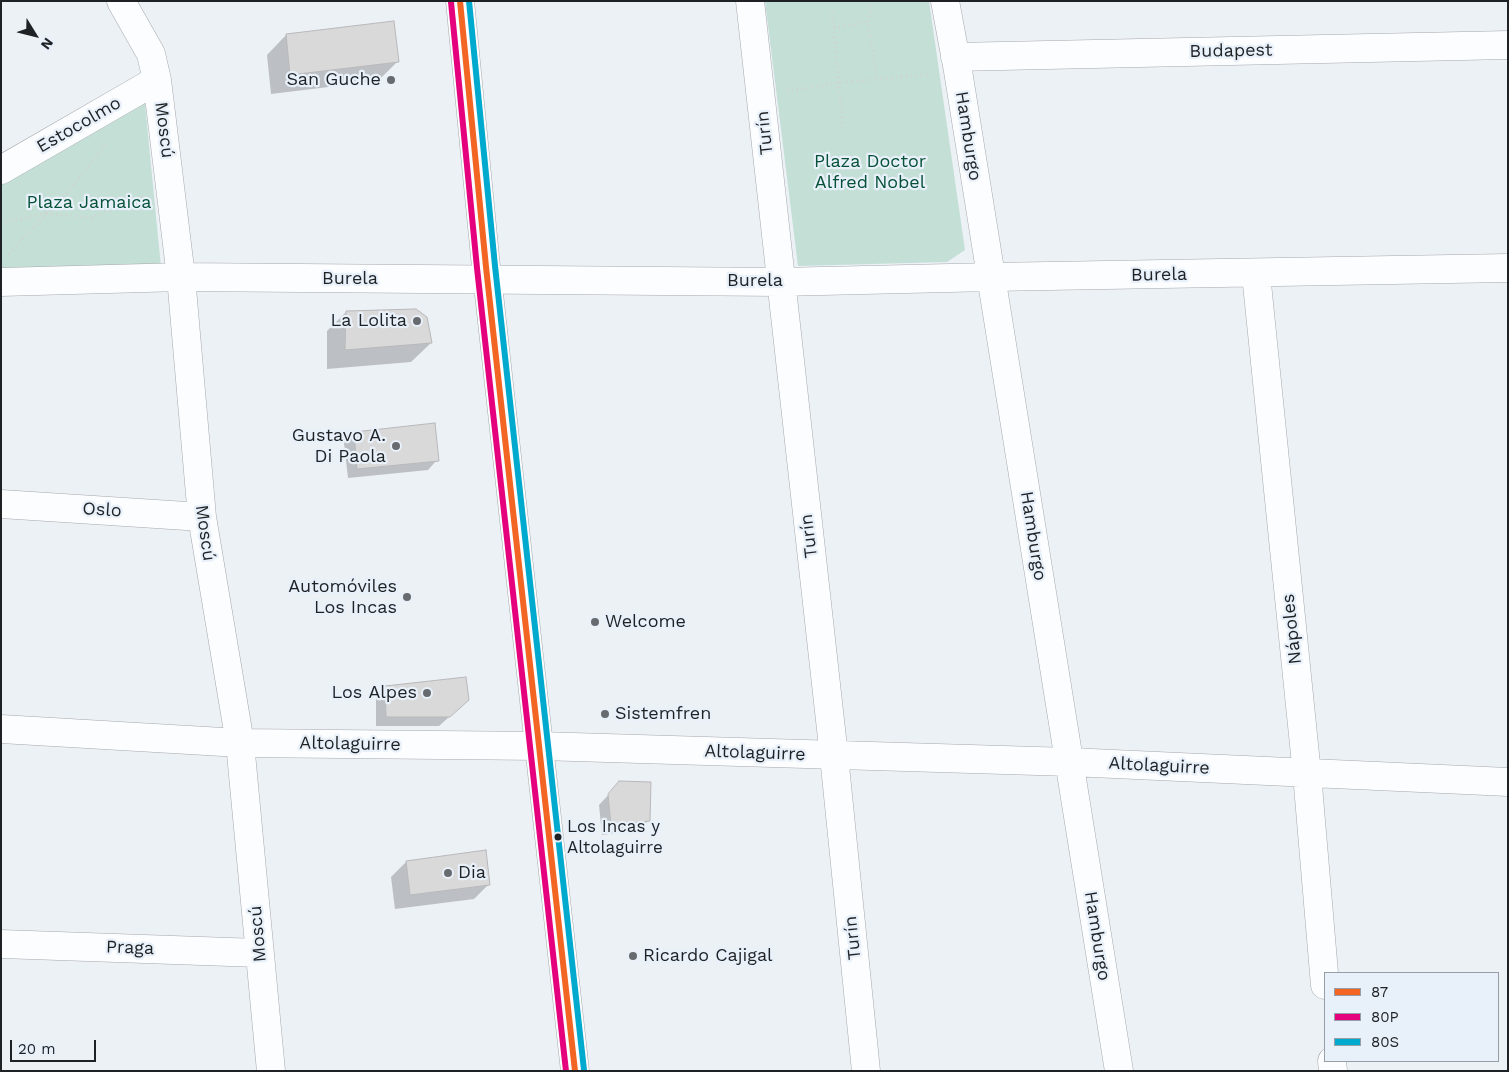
<!DOCTYPE html>
<html>
<head>
<meta charset="utf-8">
<style>
  body { margin:0 }
  #map { position:relative; width:1509px; height:1072px; overflow:hidden; background:#ecf1f6; font-family:"Work Sans",sans-serif }
  canvas { display:block }
  .frame { position:absolute; inset:0; border:2px solid #1f2225; pointer-events:none }
  .legend { position:absolute; left:1324px; top:972px; width:175px; height:90px; box-sizing:border-box; background:#e8f0fa; border:1px solid #989ea5; margin:0; padding:6px 9px; list-style:none; font-size:15px; color:#1f2225 }
  .legend li { display:flex; align-items:center; gap:10px; height:25px }
  .legend b { width:25px; border:1px solid #989ea5 }
  .north { position:absolute; left:10px; top:10px; width:50px; height:50px; -webkit-text-stroke:4px #e8f0fa; paint-order:stroke; rotate:126deg; font-size:14px; font-weight:700; line-height:20px; text-align:center; color:#1f2225 }
  .north::after { content:''; display:block; margin:auto; width:18px; height:22px; background:#1f2225; clip-path:polygon(50% 0,100% 100%,50% 72%,0 100%) }
  .scale { position:absolute; left:10px; top:1040px; width:86px; height:22px; box-sizing:border-box; border:2px solid #1f2225; border-top:0; padding-left:6px; font-size:15px; line-height:18px; white-space:nowrap; color:#1f2225; -webkit-text-stroke:4px #e8f0fa; paint-order:stroke }
</style>
</head>
<body>
<div id="map">
<canvas width="1509" height="1072"></canvas>
<div class="frame"></div>
<ul class="legend">
<li><b style="height:6px;background:#f26522"></b>87</li>
<li><b style="height:6px;background:#e5007d"></b>80P</li>
<li><b style="height:6px;background:#00a9ce"></b>80S</li>
</ul>
<div class="north">N</div>
<div class="scale">20 m</div>
</div>
<script>
const context = document.querySelector('canvas').getContext('2d');
context.lineJoin = 'round';
function fillPath(path, color) { context.fillStyle = color; context.fill(path, 'evenodd'); }
const poly = rows => new Path2D(rows.map(r => 'M' + r).join(''));
function strokePath(path, color, width, dash) { context.strokeStyle = color; context.lineWidth = width; context.lineCap = dash ? 'butt' : 'round'; context.setLineDash(dash || []); context.stroke(path); }
function drawText(font, color, halo, rows, align = 'center') {
  context.font = font + ' "Work Sans",sans-serif'; context.lineWidth = 4.5; context.setLineDash([]); context.textBaseline = 'middle'; context.strokeStyle = halo; context.fillStyle = color; for (const [text, x, y, turn = 0] of rows) {
    context.save(); context.translate(x, y); context.rotate((+turn || 0) * Math.PI / 180); context.textAlign = isNaN(turn) ? turn : align; if (halo) context.strokeText(text, 0, 0); context.fillText(text, 0, 0); context.restore();
  }
}
const green = poly([
  [765,1,929,1,965,250,947,262,798,266],
  [144,94,161,267,1,271,1,178]
]);
const shadow = poly([
  [393,22,397,62,378,81,271,94,267,55,286,35],
  [346,312,431,343,411,362,327,369,327,331],
  [354,433,437,460,428,470,348,478,344,443],
  [386,687,458,709,439,726,376,726,376,697],
  [613,790,649,820,639,830,602,835,599,805],
  [406,862,489,884,474,899,395,909,391,877]
]);
const building = poly([
  [394,21,399,62,290,75,286,34,394,21],
  [416,309,427,317,432,343,345,350,346,311,416,309],
  [435,423,439,461,357,469,354,432,435,423],
  [466,677,469,700,450,717,386,717,385,686,466,677],
  [619,781,651,782,650,821,611,826,608,794,619,781],
  [486,850,490,885,410,895,406,861,486,850]
]);
const path = poly([
  [872,1,868,22,877,80],
  [832,12,843,130],
  [834,28,868,22],
  [787,91,839,83,930,74],
  [1,223,47,213,68,192,107,143],
  [9,254,47,213,91,218,143,197]
]);
const street = poly([
  [121,1,151,54,157,80,181,277,202,517,240,743,271,1071],
  [750,1,834,756,866,1071],
  [945,1,958,71,1119,1071],
  [955,57,1508,45],
  [1,170,157,80],
  [1256,274,1307,774,1325,985],
  [1,282,181,277,780,282,991,277,1508,268],
  [1,504,202,517],
  [1,729,240,743,540,746,1070,762,1508,782],
  [1,944,259,953],
  [1332,1061,1333,1071]
]);
const secondary = poly([
  [460,1,486,267,575,1071]
]);
const bus1 = poly([
  [460,1,486,267,575,1071]
]);
const bus2 = poly([
  [451,2,477,268,566,1071]
]);
const bus3 = poly([
  [469,1,495,266,584,1070]
]);
const markers = [
  [391,80,5,"#676a6e"],
  [417,321,5,"#676a6e"],
  [396,446,5,"#676a6e"],
  [407,597,5,"#676a6e"],
  [595,622,5,"#676a6e"],
  [427,693,5,"#676a6e"],
  [605,714,5,"#676a6e"],
  [558,837,4.5,"#1f2225"],
  [448,873,5,"#676a6e"],
  [633,956,5,"#676a6e"]
];
const busNames = [
  ["Los Incas y",567,827],
  ["Altolaguirre",567,848]
];
const streetNames = [
  ["Budapest",1231,51,-1],
  ["Estocolmo",79,125,-30],
  ["Moscú",164,130,83],
  ["Turín",765,133,-96],
  ["Hamburgo",968,136,81],
  ["Burela",1159,275,-1],
  ["Burela",350,279],
  ["Burela",755,281],
  ["Oslo",102,510,4],
  ["Moscú",205,533,82],
  ["Turín",809,536,-97],
  ["Hamburgo",1033,536,81],
  ["Nápoles",1292,629,-96],
  ["Altolaguirre",350,744,1],
  ["Altolaguirre",755,753,2],
  ["Altolaguirre",1159,766,3],
  ["Moscú",258,934,-95],
  ["Hamburgo",1097,936,81],
  ["Turín",853,938,-96],
  ["Praga",130,948,2]
];
const poiNames = [
  ["San Guche",381,80],
  ["La Lolita",407,321],
  ["Gustavo A.",386,436],
  ["Di Paola",386,457],
  ["Automóviles",397,587],
  ["Los Incas",397,608],
  ["Welcome",605,622,"left"],
  ["Los Alpes",417,693],
  ["Sistemfren",615,714,"left"],
  ["Dia",458,873,"left"],
  ["Ricardo Cajigal",643,956,"left"]
];
const parkNames = [
  ["Plaza Doctor",870,162],
  ["Alfred Nobel",870,183],
  ["Plaza Jamaica",89,203]
];
fillPath(green, '#c4dfd5');
fillPath(shadow, '#0003');
fillPath(building, '#d9d9da');
strokePath(building, '#b8b8ba', 1);
strokePath(street, '#a5a8ac', 29);
strokePath(secondary, '#a5a8ac', 29);
strokePath(path, '#d1d2d4', 3, [1, 4]);
strokePath(street, '#fcfdfe', 28);
strokePath(secondary, '#fcfdfe', 28);
strokePath(bus1, '#f26522', 6);
strokePath(bus2, '#e5007d', 6);
strokePath(bus3, '#00a9ce', 6);
for (const [x, y, r, color] of markers) { const dot = new Path2D(); dot.arc(x, y, r, 0, 2 * Math.PI); context.fillStyle = color; context.fill(dot); strokePath(dot, '#e8f0fa', 2); }
drawText('17px', '#1f2225', '#e8f0fa', busNames, 'left');
drawText('18px', '#1f2225', '#e8f0fa', streetNames);
drawText('18px', '#1f2225', '#e8f0fa', poiNames, 'right');
drawText('18px', '#055137', '#e8f0fa', parkNames);
</script>
</body>
</html>
